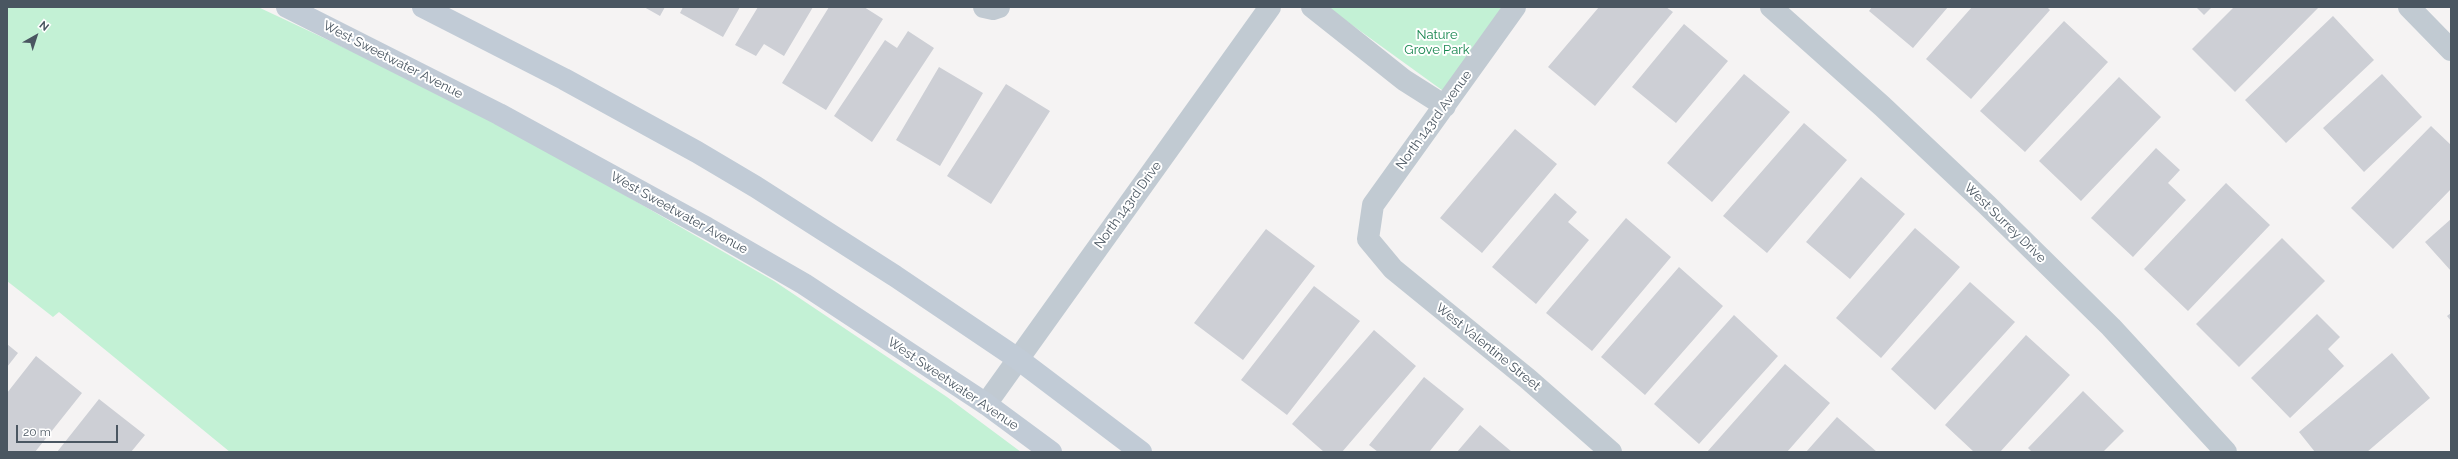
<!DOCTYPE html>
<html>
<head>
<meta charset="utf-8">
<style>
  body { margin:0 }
  #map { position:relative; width:2458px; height:459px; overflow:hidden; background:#f5f3f3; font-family:Raleway,sans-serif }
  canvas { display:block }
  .frame { position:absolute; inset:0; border:8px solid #4a5661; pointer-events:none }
  .north { position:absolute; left:16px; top:16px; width:40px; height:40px; -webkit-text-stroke:3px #fff; paint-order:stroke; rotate:39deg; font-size:11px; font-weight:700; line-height:16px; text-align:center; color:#4a5661 }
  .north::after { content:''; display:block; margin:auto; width:14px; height:18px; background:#4a5661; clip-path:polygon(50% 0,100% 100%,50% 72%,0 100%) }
  .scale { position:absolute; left:16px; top:425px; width:102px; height:18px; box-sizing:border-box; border:2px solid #4a5661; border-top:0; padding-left:5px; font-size:12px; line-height:14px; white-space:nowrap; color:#4a5661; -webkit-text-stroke:3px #fff; paint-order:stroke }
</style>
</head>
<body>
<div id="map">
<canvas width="2458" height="459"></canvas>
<div class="frame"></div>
<div class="north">N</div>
<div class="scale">20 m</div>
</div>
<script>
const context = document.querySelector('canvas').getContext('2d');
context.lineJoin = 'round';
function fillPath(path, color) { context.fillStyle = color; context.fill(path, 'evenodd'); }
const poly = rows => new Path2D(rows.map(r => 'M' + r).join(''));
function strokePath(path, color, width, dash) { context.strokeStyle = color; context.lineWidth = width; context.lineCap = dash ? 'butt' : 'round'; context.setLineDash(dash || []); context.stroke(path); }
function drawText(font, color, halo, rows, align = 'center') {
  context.font = font + ' Raleway,sans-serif'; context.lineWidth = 4; context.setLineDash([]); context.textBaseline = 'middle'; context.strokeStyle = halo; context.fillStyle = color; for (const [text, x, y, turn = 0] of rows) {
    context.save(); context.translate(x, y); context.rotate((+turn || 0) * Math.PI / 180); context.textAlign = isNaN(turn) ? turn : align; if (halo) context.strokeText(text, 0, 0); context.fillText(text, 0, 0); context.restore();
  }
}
const green = poly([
  [7,7,258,7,428,87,585,172,774,281,947,397,1021,452,230,452,59,312,53,317,7,281],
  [1327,7,1502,7,1446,93]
]);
const building = poly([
  [644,7,665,7,660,16],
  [683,7,740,7,723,37,680,13],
  [758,7,813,7,784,56,764,44,756,56,735,45],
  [829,7,864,7,883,19,826,110,782,83],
  [1599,7,1666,7,1673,12,1595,106,1548,67],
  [1872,7,1948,7,1913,48,1869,11],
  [1972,7,2047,7,2050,10,1971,99,1926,59],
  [2196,7,2212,7,2204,15],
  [2234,7,2319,7,2235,92,2192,49],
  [2333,16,2374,60,2286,143,2245,100],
  [2064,21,2108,62,2025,152,1980,111],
  [1684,24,1728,61,1676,123,1632,87],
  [908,31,934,48,872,142,834,116,885,40,897,48],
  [939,67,983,93,940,166,896,140],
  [1744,74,1790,112,1712,202,1667,163],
  [2382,74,2422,117,2364,172,2323,128],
  [2119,77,2161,117,2081,201,2039,161],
  [1006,84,1050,111,991,204,947,176],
  [1804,123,1847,160,1767,253,1723,216],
  [2431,126,2451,145,2451,189,2393,249,2351,208],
  [1515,129,1557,164,1482,253,1440,218],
  [2156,148,2180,170,2168,183,2186,200,2133,257,2091,218],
  [1861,177,1905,214,1850,279,1806,242],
  [2226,183,2270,225,2188,311,2144,269],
  [1555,193,1577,212,1568,222,1589,240,1536,304,1492,267],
  [1626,218,1671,257,1592,351,1546,313],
  [2451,219,2451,271,2425,242],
  [1915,228,1960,267,1881,358,1836,318],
  [1266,229,1315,266,1243,360,1194,323],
  [2282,238,2325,281,2239,367,2196,324],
  [1679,267,1723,306,1645,395,1601,357],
  [1970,282,2015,322,1935,410,1891,369],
  [1314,286,1360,321,1287,415,1241,380],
  [2451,313,2451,321,2447,316],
  [2317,314,2340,337,2328,349,2344,366,2290,418,2251,378],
  [1734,315,1778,356,1699,444,1654,404],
  [1374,330,1416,366,1342,452,1324,452,1292,424],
  [2026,335,2070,375,2000,452,1974,452,1945,425],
  [7,344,18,353,7,367],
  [2392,353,2430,398,2367,452,2315,452,2299,432],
  [36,356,82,393,35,452,7,452,7,393],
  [1785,364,1830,403,1787,452,1707,452],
  [1424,377,1464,409,1429,452,1378,452,1369,445],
  [2083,391,2124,431,2103,452,2032,452,2028,448],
  [99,399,145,435,131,452,57,452],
  [1837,417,1877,452,1806,452],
  [1480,425,1512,452,1457,452]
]);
const street = poly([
  [984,7,993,9,999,7],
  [1312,7,1404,80,1445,106],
  [1515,7,1373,205,1368,239,1393,269,1528,379,1611,452],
  [1771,7,1882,106,1987,205,2111,327,2226,452],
  [2409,7,2451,50],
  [986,404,1270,7]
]);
const secondary = poly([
  [287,7,499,114,707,228,804,284,986,404,1051,452],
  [423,7,564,79,697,152,756,187,895,276,1018,359,1141,452]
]);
const parkNames = [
  ["Nature",1437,35],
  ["Grove Park",1437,50]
];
const streetNames = [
  ["West Sweetwater Avenue",393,60,27],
  ["North 143rd Avenue",1434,120,-54],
  ["North 143rd Drive",1128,205,-54],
  ["West Sweetwater Avenue",679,213,29],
  ["West Surrey Drive",2005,223,44],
  ["West Valentine Street",1488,347,39],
  ["West Sweetwater Avenue",953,384,34]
];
fillPath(green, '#c3f1d5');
fillPath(building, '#cdcfd5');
strokePath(street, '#c1cad2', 22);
strokePath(secondary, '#c1cbd6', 22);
drawText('13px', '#17864f', '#fff', parkNames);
drawText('13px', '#4a5661', '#fff', streetNames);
</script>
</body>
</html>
